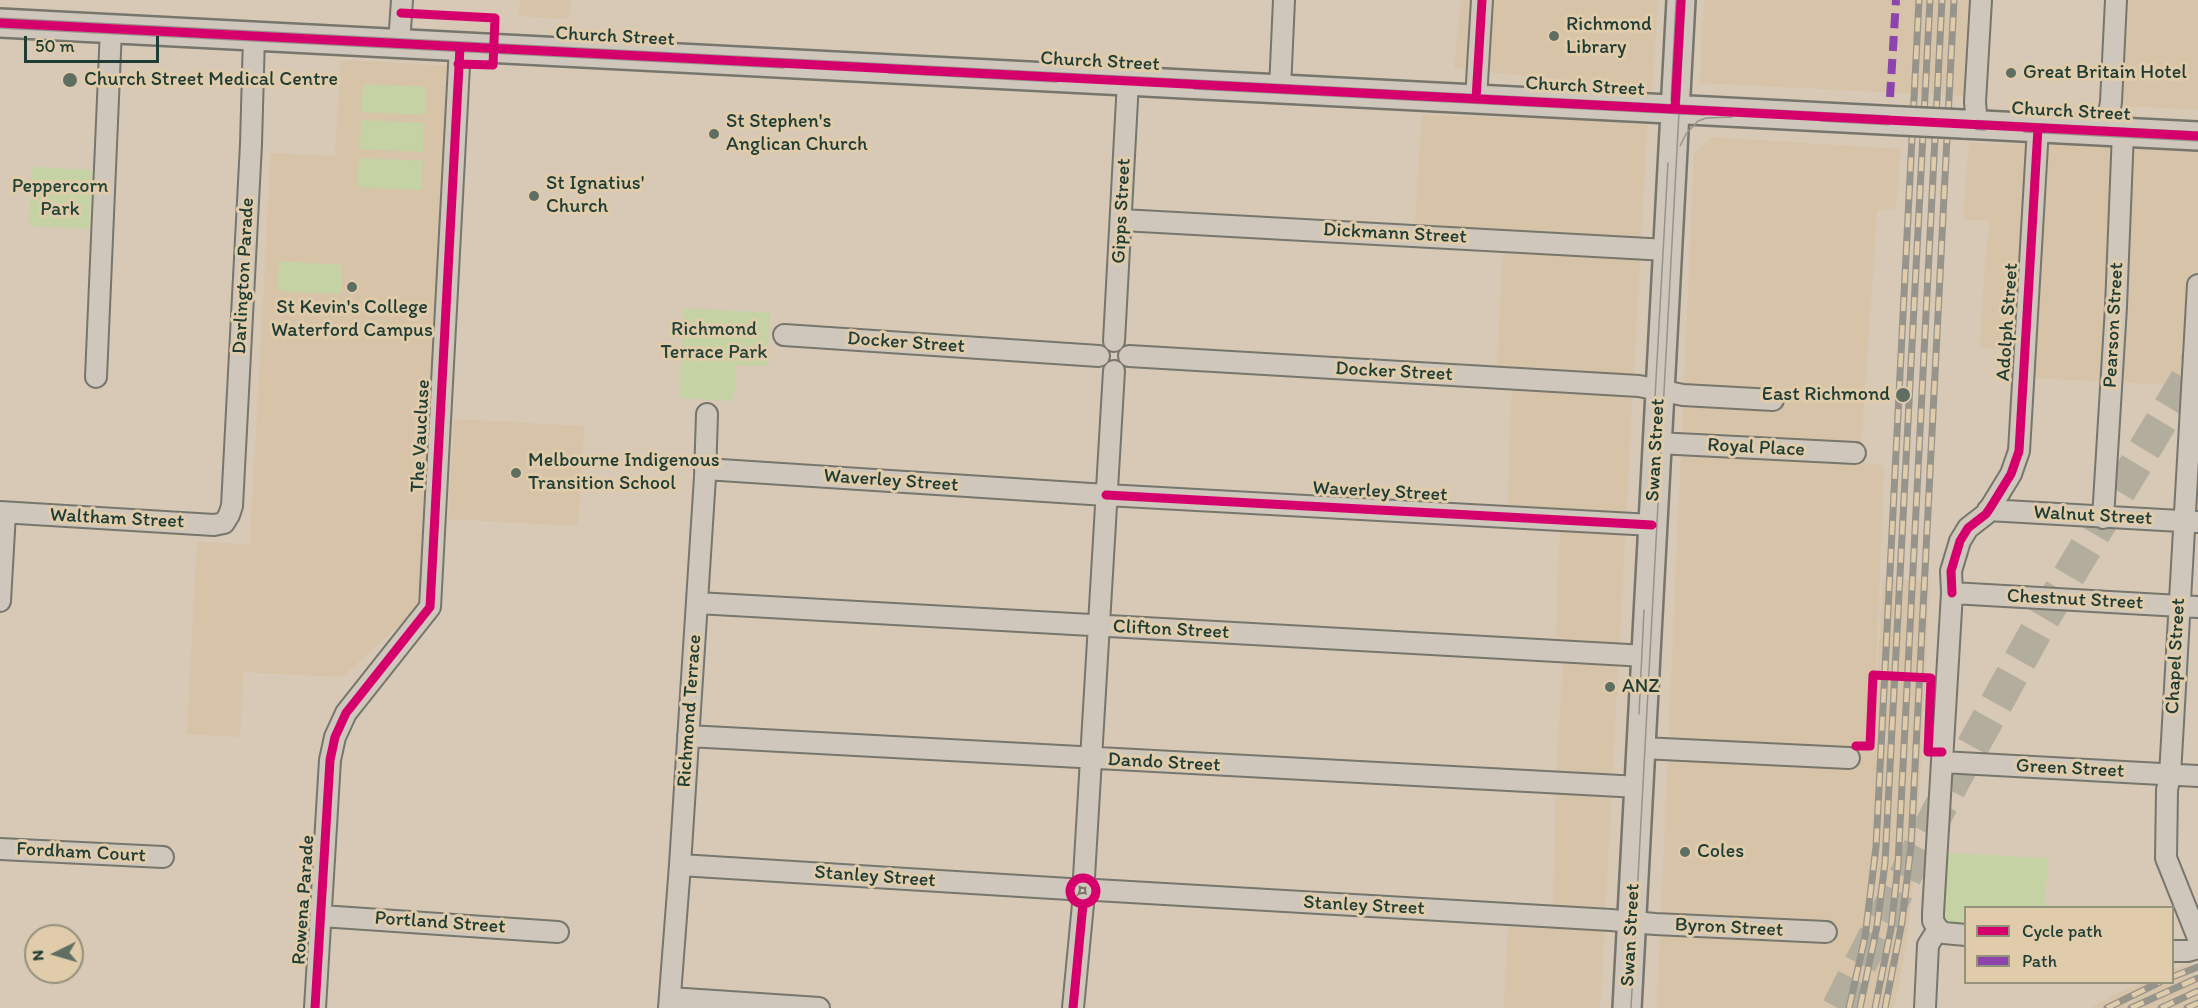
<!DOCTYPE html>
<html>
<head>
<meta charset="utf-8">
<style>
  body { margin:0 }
  #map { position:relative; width:2198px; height:1008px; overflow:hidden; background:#d7c9b6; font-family:Itim,sans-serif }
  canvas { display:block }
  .legend { position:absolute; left:1964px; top:906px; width:210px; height:78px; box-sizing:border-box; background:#e0cbaa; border:2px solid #93927b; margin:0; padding:8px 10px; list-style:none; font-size:18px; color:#1f3d34 }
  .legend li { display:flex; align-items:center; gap:12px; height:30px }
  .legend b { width:30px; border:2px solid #93927b }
  .north { position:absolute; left:24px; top:924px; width:60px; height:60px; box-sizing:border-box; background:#e0cbaa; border:2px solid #93927b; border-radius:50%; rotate:265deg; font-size:16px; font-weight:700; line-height:24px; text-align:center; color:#1f3d34 }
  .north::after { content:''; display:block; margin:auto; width:21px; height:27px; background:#5f6e62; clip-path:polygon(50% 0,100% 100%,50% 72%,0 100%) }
  .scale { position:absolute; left:24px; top:36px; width:135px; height:27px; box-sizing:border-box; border:3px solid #1f3d34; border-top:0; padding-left:8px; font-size:18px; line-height:21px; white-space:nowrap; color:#1f3d34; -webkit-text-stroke:4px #e0cbaa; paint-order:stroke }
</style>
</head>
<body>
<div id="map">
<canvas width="2198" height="1008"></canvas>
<ul class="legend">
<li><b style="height:8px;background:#d6006c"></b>Cycle path</li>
<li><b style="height:8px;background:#8e44ad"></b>Path</li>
</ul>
<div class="north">N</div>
<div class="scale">50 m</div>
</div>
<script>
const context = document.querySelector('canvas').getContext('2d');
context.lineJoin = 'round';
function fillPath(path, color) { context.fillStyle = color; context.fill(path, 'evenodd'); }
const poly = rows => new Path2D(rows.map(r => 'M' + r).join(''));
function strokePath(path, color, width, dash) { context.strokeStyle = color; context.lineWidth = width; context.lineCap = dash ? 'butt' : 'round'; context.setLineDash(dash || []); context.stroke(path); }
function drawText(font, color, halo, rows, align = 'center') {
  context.font = font + ' Itim,sans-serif'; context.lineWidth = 6; context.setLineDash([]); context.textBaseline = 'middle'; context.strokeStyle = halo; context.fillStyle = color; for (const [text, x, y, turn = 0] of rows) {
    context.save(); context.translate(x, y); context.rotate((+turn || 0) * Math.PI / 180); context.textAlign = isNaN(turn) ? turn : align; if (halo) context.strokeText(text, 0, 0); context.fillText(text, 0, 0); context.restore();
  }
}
const built = poly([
  [520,0,570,0,569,19,519,16],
  [1461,0,1658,0,1652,90,1454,68],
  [1704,0,1968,0,1964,96,1700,83],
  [2117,0,2198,0,2198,110,2112,105],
  [341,60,451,66,422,605,342,677,243,672,240,737,187,734,197,542,250,544,271,153,335,156],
  [1422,115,1567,119,1647,125,1600,1008,1504,1008,1508,927,1553,929,1556,774,1565,638,1556,637,1560,528,1507,524,1512,389,1496,388,1504,231,1415,225],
  [1712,137,1900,149,1896,210,1877,210,1860,462,1884,466,1873,744,1883,579,1930,581,1915,871,1905,953,1894,1008,1657,1008,1694,154],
  [1969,143,2198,149,2198,517,2183,516,2190,386,2034,378,2021,350,1980,348,1985,264,1990,221,1963,219],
  [454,419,584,426,578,526,448,519],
  [2190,963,2198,982,2198,1008,2091,1008,2117,993,2143,983,2172,982,2173,970]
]);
const green = poly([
  [363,84,426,87,425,115,361,112],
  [361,120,424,123,423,152,360,149],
  [359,158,423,161,421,190,357,187],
  [32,167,92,170,89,229,29,226],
  [279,261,342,265,341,294,278,291],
  [684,308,770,313,767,366,736,365,734,401,679,398],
  [1945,853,2048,858,2045,907,1966,908,1965,932,1941,931]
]);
const motorwayTunnel = poly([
  [1838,1008,1952,784,2040,624,2198,360]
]);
const minor = poly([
  [399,44,402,0],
  [1280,89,1284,0],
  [1476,99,1482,0],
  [1977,125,1975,102,1981,0],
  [2106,131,2111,102,2116,0],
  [1122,220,1667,250],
  [2198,285,2170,775,2167,790,2166,858,2198,938],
  [784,335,1099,356],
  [1114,341,1128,81],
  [1129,356,1639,386,1683,395,1773,400],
  [96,377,111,29],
  [1657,443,1855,453],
  [705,469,1106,495,1652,525],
  [1988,510,2198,522],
  [0,512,214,525,224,523,229,515,232,506,251,144,254,36],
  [2103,518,2116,307,2123,132],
  [1952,593,2198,607],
  [0,601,5,513],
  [697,603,1646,656],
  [688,736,1639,787],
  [1642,748,1849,758],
  [1942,762,2198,776],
  [0,849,163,857],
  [680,865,1069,889],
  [1084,877,1114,371],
  [1096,890,1611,920,1655,924,1826,932],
  [321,916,558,932],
  [1938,929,1933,921,1933,913,1952,593,1951,571,1960,541,1968,528,1986,514,1992,505,2011,474,2019,451,2038,128],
  [1938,929,1944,933,1966,935],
  [2172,951,2188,951,2198,948],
  [670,998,819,1008],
  [315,1008,330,760,335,737,346,713,430,607,460,47],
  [669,1008,680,865,705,477,707,414],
  [1073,1008,1083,904],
  [1925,1008,1928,945,1938,929]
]);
const secondary = poly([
  [0,23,1902,121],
  [1963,124,2198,136],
  [1627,1008,1681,0]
]);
const tram = poly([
  [0,18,2198,132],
  [0,28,784,68],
  [889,73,1057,82],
  [1194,89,1704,115],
  [1671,100,1676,1],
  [1821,121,1985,130],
  [2024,132,2198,141],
  [1680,146,1686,134,1698,121,1706,118,1732,117],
  [1653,433,1668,163],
  [1639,714,1644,610],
  [1631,1008,1685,0]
]);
const rail = poly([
  [2172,977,2198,967],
  [1849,1008,1865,937,1876,847,1919,0],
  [1860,1008,1877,926,1885,863,1930,0],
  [1875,1008,1891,929,1898,864,1942,0],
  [1885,1008,1902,922,1911,846,1954,0],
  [2107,1008,2160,982],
  [2131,1008,2198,978],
  [2161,1008,2198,991],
  [2187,1008,2198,1003]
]);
const secondaryBridge = poly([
  [1902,121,1963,124]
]);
const quiet = poly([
  [1890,97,1896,0]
]);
const cycleway = poly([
  [401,13,495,18,493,65,458,64],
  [0,23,2198,136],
  [1476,99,1482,0],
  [1675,109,1681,0],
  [1106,495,1652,525],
  [1952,593,1951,571,1960,541,1968,528,1986,514,1992,505,2011,474,2019,451,2038,128],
  [1856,746,1870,746,1873,675,1931,678,1928,752,1942,752],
  '1070 891a13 13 0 1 1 26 0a13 13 0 1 1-26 0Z',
  [315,1008,330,760,335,737,346,713,430,607,460,47],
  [1073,1008,1083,904]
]);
const markers = [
  [1554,36,6,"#5f6e62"],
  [2011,73,6,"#5f6e62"],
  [70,80,8,"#5f6e62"],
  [714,134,6,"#5f6e62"],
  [534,196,6,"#5f6e62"],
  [352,287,6,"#5f6e62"],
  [1903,395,8,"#5f6e62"],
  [516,473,6,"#5f6e62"],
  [1610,687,6,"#5f6e62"],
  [1685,852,6,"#5f6e62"]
];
const poiNames = [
  ["Richmond",1566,25],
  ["Library",1566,48],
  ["Great Britain Hotel",2023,73],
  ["Church Street Medical Centre",84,80],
  ["St Stephen's",726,122],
  ["Anglican Church",726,145],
  ["St Ignatius'",546,184],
  ["Church",546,207],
  ["St Kevin's College",352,308,"center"],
  ["Waterford Campus",352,331,"center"],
  ["East Richmond",1890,395,"right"],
  ["Melbourne Indigenous",528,461],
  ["Transition School",528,484],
  ["ANZ",1622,687],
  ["Coles",1697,852]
];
const streetNames = [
  ["Church Street",615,37,3],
  ["Church Street",1100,62,3],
  ["Church Street",1585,87,3],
  ["Church Street",2071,112,3],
  ["Gipps Street",1122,211,-87],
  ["Dickmann Street",1395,234,3],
  ["Darlington Parade",244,276,-87],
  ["Adolph Street",2008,322,-86],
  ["Pearson Street",2114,325,-87],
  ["Docker Street",906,343,4],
  ["Docker Street",1394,372,3],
  ["The Vaucluse",421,436,-87],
  ["Royal Place",1756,448,3],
  ["Swan Street",1656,450,-87],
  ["Waverley Street",891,481,4],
  ["Waverley Street",1380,492,3],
  ["Walnut Street",2093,516,3],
  ["Waltham Street",117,519,3],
  ["Chestnut Street",2075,600,3],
  ["Clifton Street",1171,630,3],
  ["Chapel Street",2176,656,-87],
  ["Richmond Terrace",690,711,-86],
  ["Dando Street",1164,763,3],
  ["Green Street",2070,769,3],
  ["Fordham Court",81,853,3],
  ["Stanley Street",875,877,4],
  ["Rowena Parade",304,900,-86],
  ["Stanley Street",1364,906,3],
  ["Portland Street",440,923,4],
  ["Byron Street",1729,928,3],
  ["Swan Street",1631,935,-87]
];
const parkNames = [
  ["Peppercorn",60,187],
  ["Park",60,210],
  ["Richmond",714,330],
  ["Terrace Park",714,353]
];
fillPath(built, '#d7c3a8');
fillPath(green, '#c4d2a4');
strokePath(motorwayTunnel, '#b2ad9c', 33, [33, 16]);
strokePath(minor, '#77766c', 24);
strokePath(secondary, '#77766c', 32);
strokePath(minor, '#cfc7bb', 20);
strokePath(secondary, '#cfc7bb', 27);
strokePath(tram, '#96948b', 1.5);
strokePath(rail, '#96948b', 7);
strokePath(rail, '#e0cbaa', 4.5, [14]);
strokePath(secondaryBridge, '#77766c', 32, []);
strokePath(secondaryBridge, '#cfc7bb', 27);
strokePath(quiet, '#8e44ad', 8, [15, 8]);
strokePath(cycleway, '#d6006c', 9);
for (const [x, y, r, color] of markers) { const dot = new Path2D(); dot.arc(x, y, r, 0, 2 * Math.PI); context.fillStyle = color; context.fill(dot); strokePath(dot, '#e0cbaa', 2); }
drawText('20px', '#1f3d34', '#e0cbaa', poiNames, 'left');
drawText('20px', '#1f3d34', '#e0cbaa', streetNames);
drawText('20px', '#264539', '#e0cbaa', parkNames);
</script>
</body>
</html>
